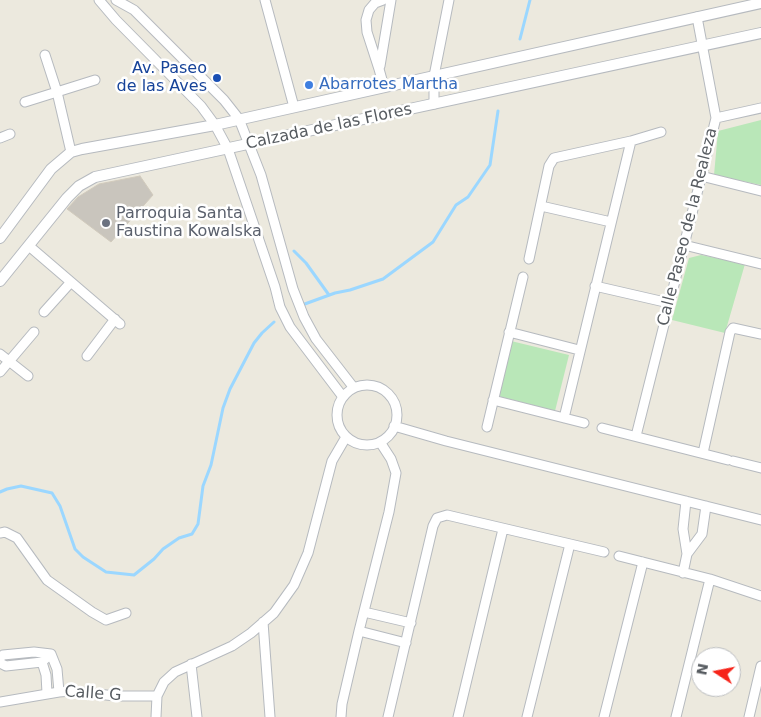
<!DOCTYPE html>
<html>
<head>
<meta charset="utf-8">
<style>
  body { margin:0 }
  #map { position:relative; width:761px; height:717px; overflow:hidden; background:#ece9de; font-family:"DejaVu Sans",sans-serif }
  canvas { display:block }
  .north { position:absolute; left:691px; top:647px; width:50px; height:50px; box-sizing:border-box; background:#fff; border:1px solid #bcbec0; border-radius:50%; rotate:281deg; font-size:14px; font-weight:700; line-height:20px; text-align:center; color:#575c61 }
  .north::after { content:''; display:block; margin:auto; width:18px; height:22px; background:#f6241a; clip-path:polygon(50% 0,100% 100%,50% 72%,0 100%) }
</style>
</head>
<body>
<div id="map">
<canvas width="761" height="717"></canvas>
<div class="north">N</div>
</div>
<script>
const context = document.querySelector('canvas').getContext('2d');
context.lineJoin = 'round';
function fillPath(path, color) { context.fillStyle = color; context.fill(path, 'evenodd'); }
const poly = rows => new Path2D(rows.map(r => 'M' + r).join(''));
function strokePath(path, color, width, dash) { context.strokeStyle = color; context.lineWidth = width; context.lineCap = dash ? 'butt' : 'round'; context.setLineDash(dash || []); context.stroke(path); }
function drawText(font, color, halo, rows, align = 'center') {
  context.font = font + ' "DejaVu Sans",sans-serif'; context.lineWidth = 5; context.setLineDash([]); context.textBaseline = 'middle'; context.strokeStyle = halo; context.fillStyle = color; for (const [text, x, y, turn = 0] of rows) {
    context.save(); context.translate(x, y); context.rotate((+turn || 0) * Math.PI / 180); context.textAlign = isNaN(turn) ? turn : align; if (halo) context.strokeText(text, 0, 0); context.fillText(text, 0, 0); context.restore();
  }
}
const green = poly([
  [761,120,761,185,714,175,718,131],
  [701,255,745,264,725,333,672,320,689,258],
  [511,341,569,355,555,411,498,396]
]);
const stream = poly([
  [520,39,530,0],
  [294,251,306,263,329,295],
  [302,305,335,293,350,290,383,279,433,242,456,205,468,197,490,165,498,111],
  [0,492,7,489,21,486,52,493,60,506,75,549,83,557,106,572,134,575,154,559,163,549,179,538,192,534,198,524,203,486,211,465,223,408,230,389,254,343,262,333,274,322]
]);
const building = poly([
  [140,176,153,195,111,242,67,209,78,197,99,184,140,176]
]);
const minor = poly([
  [99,0,116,20,201,106,215,125,228,149,275,287,280,307,290,327,343,397],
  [116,0,134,10,224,100,239,119,261,175,293,289,304,317,316,339,354,388],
  [265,0,294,107],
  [383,0,375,3,369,10,366,20,367,32,379,69,384,87],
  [45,55,57,92,71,152],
  [380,66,391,0],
  [25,102,95,80],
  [434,104,434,76,449,0],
  [716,118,761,108],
  [0,138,10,134],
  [701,176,761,191],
  [541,206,611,222],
  [684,245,761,264],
  [29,246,120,324],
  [529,259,549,166,554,158,631,141,661,132],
  [595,286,669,303],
  [44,312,71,282],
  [509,332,579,350],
  [0,354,28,376],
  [87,356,115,319],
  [0,372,34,332],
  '337 415a30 30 0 1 1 60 0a30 30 0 1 1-60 0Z',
  [493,400,584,423],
  [564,418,631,141],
  [394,426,446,441,761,520],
  [487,427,523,277],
  [602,428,728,460],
  [636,436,716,118,697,17],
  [703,453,730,332,733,328,761,334],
  [733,461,761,468],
  [0,533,5,532,17,538,47,580,92,612,106,620,126,613],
  [687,554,702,534,706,506],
  [619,556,710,579,761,596],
  [683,573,687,554,683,529,686,501],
  [364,612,411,623],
  [263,622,270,717],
  [359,631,406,643],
  [51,654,57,669,59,692],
  [0,658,3,655,34,652,51,654],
  [42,662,46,675,47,693],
  [0,663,6,666,42,662,51,654],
  [191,664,197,717],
  [0,702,59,692,72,691,115,696,157,696],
  [156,717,157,696,164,682,175,672,232,646,251,633,274,613,294,585,308,553,332,461,346,437],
  [341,717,342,704,359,631,389,512,396,473,391,459,380,442],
  [388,717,433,526,437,518,447,515,604,552],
  [458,717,503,529],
  [527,717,570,544],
  [604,717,643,562],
  [676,717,710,579],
  [749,717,761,666]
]);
const tertiary = poly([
  [0,238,51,169,71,152,82,149,215,125,761,3],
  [0,281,67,198,79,186,95,177,761,33]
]);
const markers = [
  [217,78,5,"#1a4fb4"],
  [309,85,5,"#3f7fe0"],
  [106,223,5,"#6b7280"]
];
const transitNames = [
  ["Av. Paseo",207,69],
  ["de las Aves",207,87]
];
const shopNames = [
  ["Abarrotes Martha",319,85]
];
const streetNames = [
  ["Calzada de las Flores",329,127,-12],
  ["Calle Paseo de la Realeza",688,227,-76],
  ["Calle G",93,694,4]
];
const worshipNames = [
  ["Parroquia Santa",116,214],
  ["Faustina Kowalska",116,232]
];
fillPath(green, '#b9e7b8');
strokePath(stream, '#9bd7ff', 3);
fillPath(building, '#c9c5bd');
strokePath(building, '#d1cabc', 1);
strokePath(minor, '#b6babf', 11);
strokePath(tertiary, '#b6babf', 12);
strokePath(minor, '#fff', 9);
strokePath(tertiary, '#fff', 10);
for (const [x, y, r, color] of markers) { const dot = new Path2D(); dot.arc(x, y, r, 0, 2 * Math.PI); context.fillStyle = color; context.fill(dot); strokePath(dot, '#fff', 2); }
drawText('16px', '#164399', '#fff', transitNames, 'right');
drawText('16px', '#366cbe', '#fff', shopNames, 'left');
drawText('16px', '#575c61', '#fff', streetNames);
drawText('16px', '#5b616d', '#fff', worshipNames, 'left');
</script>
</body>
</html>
